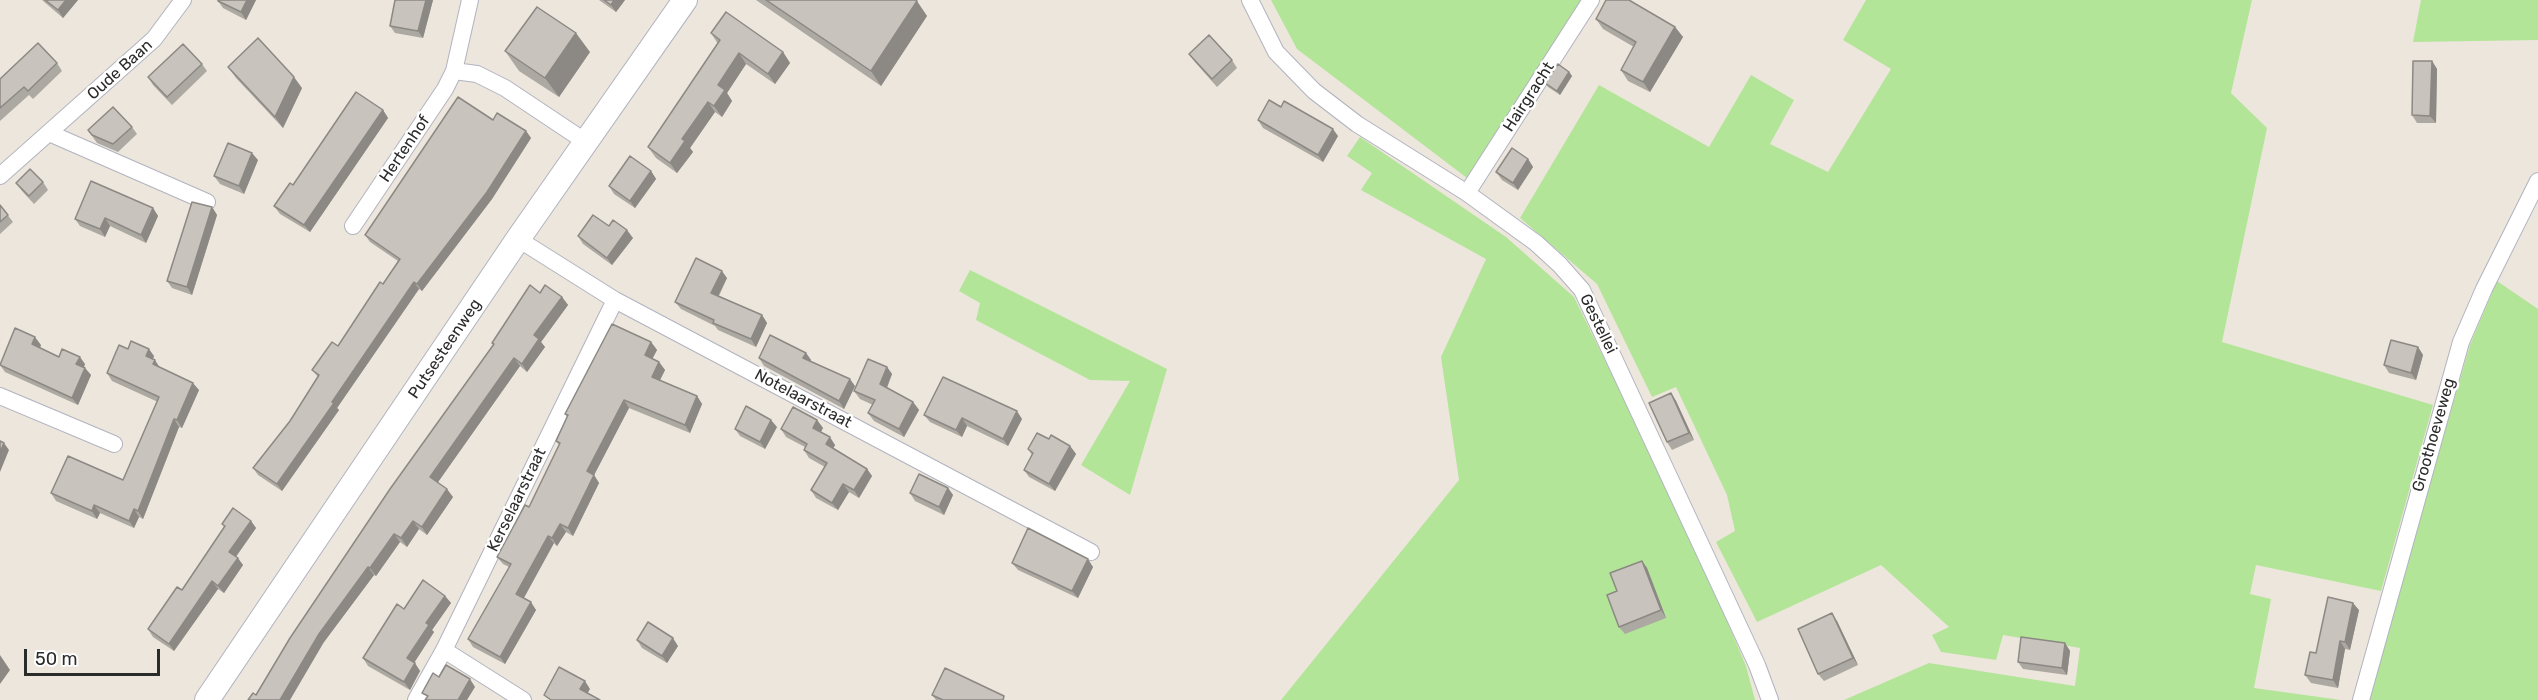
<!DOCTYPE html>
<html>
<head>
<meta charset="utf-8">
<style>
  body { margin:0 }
  #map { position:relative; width:2538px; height:700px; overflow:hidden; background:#ede6dd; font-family:Rubik,sans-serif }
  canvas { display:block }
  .scale { position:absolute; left:24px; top:649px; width:136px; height:27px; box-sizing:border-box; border:3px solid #2b2b2b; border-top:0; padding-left:8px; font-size:18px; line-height:21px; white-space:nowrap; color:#2b2b2b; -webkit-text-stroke:4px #fff; paint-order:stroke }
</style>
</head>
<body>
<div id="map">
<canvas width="2538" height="700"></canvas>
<div class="scale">50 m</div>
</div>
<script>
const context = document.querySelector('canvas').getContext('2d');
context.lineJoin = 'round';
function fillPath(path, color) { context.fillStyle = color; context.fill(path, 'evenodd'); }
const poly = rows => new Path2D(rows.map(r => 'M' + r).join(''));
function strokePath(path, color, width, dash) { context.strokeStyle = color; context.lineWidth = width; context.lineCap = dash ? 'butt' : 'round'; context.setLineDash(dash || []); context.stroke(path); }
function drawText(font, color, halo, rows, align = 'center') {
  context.font = font + ' Rubik,sans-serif'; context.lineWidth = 5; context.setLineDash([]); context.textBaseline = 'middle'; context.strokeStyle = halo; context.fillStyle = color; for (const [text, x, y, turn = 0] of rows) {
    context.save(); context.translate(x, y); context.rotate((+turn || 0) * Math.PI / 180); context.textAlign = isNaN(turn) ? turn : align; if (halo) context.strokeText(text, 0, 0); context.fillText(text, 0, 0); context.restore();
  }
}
const green = poly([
  [1271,0,1588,0,1467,178,1297,49],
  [1866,0,2252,0,2231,93,2267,128,2222,342,2433,405,2381,591,2256,565,2250,594,2271,599,2254,688,2341,700,1844,700,1929,663,2075,686,2080,648,2003,635,1996,660,1941,652,1932,635,1949,627,1881,565,1757,622,1716,542,1735,531,1727,495,1676,387,1652,397,1597,284,1520,218,1599,85,1709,147,1751,75,1794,100,1770,144,1828,172,1891,69,1843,40],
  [2421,0,2538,0,2538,40,2413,42],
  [1360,137,1506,237,1574,297,1695,545,1746,666,1755,700,1281,700,1459,480,1441,357,1486,259,1361,190,1372,173,1347,156],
  [970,270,1167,369,1130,495,1081,465,1130,381,1090,380,976,320,980,303,959,291],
  [2497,281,2538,309,2538,700,2367,700,2470,345]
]);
const street = poly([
  [1250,0,1276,52,1314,91,1357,124,1467,193,1536,243,1560,265,1582,290,1757,665,1770,700],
  [454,71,477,74,505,88,586,142],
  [49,133,207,202],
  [0,176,154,39,183,0],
  [1467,193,1591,0],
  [353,226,445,89,454,71,470,0],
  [518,239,615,300,1091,552],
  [0,396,114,444],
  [444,650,523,700],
  [416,700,444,650,615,300],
  [2361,700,2461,342,2484,289,2538,181]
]);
const secondary = poly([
  [207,700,518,239,685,0]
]);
const wall = poly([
  [42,0,78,0,63,18],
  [256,0,246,20,223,8,218,1],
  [433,0,423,38,395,33,390,26],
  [599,0,625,0,616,12],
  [756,0,915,0,927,16,881,86],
  [1596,19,1675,27,1683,37,1650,92,1628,81,1621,70,1634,47,1603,29],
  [711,33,783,52,790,63,775,84,746,64,727,93,732,101,722,117,715,112,690,148,693,152,677,173,656,158,648,147,718,44],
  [505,51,590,52,559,97,519,71],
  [1189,54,1232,60,1237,68,1217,87,1194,61],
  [2432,61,2437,69,2436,123,2417,123,2412,115],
  [57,63,62,71,33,99,29,95,0,121,0,79],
  [202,64,207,71,172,105,153,85,148,77],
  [228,67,302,88,283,128,236,78],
  [1569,72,1572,76,1560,95,1548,87,1545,83],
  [383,110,388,118,310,232,280,214,274,206,293,185],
  [493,120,526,131,531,138,492,199,422,291,419,289,337,408,339,410,282,491,258,475,253,468,290,421,318,377,312,370,338,346,383,284,398,261,370,242,365,235],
  [1258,120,1338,136,1323,162,1263,128],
  [132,127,137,134,118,152,97,143,88,130],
  [1528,159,1533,167,1518,190,1502,180,1496,172],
  [258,160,244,194,220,184,214,176],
  [651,171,656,179,635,208,614,194,609,186],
  [43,182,48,190,34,204,22,191,16,183],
  [0,205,13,222,0,234],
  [212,207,217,215,192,295,172,288,167,281],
  [153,208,158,216,146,243,110,226,105,237,80,226,75,219],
  [609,226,633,238,612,265,583,244,578,236],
  [727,278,719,296,762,315,767,323,756,347,718,330,715,326,681,309,675,302],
  [540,293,562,297,568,305,541,342,545,347,527,372,520,366,438,482,453,497,427,535,419,529,407,547,400,542,376,576,374,575,324,642,256,695,493,345,492,343],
  [651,342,657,350,652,359,659,362,665,370,660,380,697,396,702,404,690,433,629,408,594,475,599,483,573,536,566,532,557,546,554,543,524,598,536,610,505,664,473,647,468,639,509,567,503,564,497,557,529,507,559,445,556,441,567,417,565,414],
  [41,345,40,348,59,357,85,364,84,367,91,375,78,405,5,372,0,365],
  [2418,347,2423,355,2416,380,2389,373,2384,365],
  [128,349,154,356,153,359,159,367,199,390,182,428,179,427,143,519,139,517,134,528,100,513,97,519,56,501,51,493,123,480,158,402,112,381,107,373],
  [806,353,811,360,811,361,855,386,844,409,764,366,759,358],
  [887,367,892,374,887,388,913,402,919,410,904,437,874,421,868,413,873,405,860,399,854,391],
  [1671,393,1676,401,1694,440,1672,450,1667,442],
  [924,415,1022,419,1008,446,967,426,962,437,930,422],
  [817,420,823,428,821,432,835,445,833,449,867,469,872,476,859,498,849,492,838,510,816,498,811,490,825,467,809,458,804,450,805,447,786,437,781,429],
  [777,427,765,449,740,436,735,429],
  [1049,439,1070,446,1076,454,1055,491,1029,477,1024,470,1032,455,1028,449],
  [948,488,953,495,944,515,915,501,910,493],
  [251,521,256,528,236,557,243,565,224,593,218,589,174,651,153,637,148,629,182,590,224,527,222,524],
  [1642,561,1647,568,1666,618,1625,634,1619,627,1617,591],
  [1012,563,1093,567,1078,598,1018,570],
  [445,596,451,603,432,630,434,632,414,663,420,671,410,690,368,666,363,658,404,609],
  [2359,610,2350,650,2345,649,2338,688,2311,683,2305,675,2316,653],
  [1837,621,1858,665,1824,681,1818,674],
  [637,640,678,646,667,663,642,648],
  [2065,643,2070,651,2067,675,2023,669,2018,662],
  [932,695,1007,700,936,700]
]);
const shadedWall = poly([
  [66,0,78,0,63,18,58,10],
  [247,0,256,0,246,20,241,12],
  [426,0,433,0,423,38,418,31],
  [614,0,625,0,616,12,611,5],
  [917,1,927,16,881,86,871,71],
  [1675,27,1683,37,1650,92,1643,82],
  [576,33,590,52,559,97,545,78],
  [783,52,790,63,775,84,768,74],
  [739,53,746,64,727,93,732,101,722,117,714,106,718,85],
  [2432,61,2437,69,2436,123,2430,116],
  [1569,72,1572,76,1560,95,1557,91],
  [294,77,302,88,283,128,275,117],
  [708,102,715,112,690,148,693,152,677,173,670,163,682,139],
  [383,110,388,118,310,232,304,225],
  [1333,129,1338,136,1323,162,1318,155],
  [526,131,531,138,492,199,422,291,417,284],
  [252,153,258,160,244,194,239,186],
  [1528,159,1533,167,1518,190,1513,183],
  [651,171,656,179,635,208,630,201],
  [212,207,217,215,192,295,187,287],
  [153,208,158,216,146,243,141,235],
  [105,218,110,226,105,237,100,229],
  [627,230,633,238,612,265,607,258],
  [722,271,727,278,716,300,711,293],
  [414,282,419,289,337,408,339,410,282,491,277,484,332,402],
  [562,297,568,305,541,342,545,347,527,372,522,364,534,335],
  [762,315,767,323,756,347,751,339],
  [35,337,41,345,38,352,32,344],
  [651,342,657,350,650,363,645,355],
  [2418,347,2423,355,2416,380,2411,373],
  [149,349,154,356,151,364,146,356],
  [806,353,811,360,808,366,803,358],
  [80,357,85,364,82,372,76,364],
  [514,358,520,366,436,485,430,477],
  [155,360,160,368,153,364],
  [659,362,665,370,658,384,652,377],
  [887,367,892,374,885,392,880,384],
  [85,368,91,375,78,405,72,398],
  [850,379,855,386,844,409,839,401],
  [193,383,199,390,182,428,177,420],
  [1671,393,1676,401,1694,440,1689,433],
  [697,396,702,404,690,433,685,425],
  [624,400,629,408,592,479,587,471],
  [913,402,919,410,904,437,899,429],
  [1017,411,1022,419,1008,446,1003,439],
  [962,418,967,426,962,437,956,430],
  [174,419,179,427,143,519,138,511],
  [771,420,777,427,765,449,760,442],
  [817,420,823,428,819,435,813,428],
  [830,437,835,445,831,452,826,444],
  [4,443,9,450,0,472,0,452],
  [1070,446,1076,454,1055,491,1049,484],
  [867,469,872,476,859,498,854,490],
  [594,475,599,483,573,536,568,528],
  [843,484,849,492,838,510,832,503],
  [948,488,953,495,944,515,939,507],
  [447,489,453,497,427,535,422,527],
  [94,505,100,513,97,519,92,511],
  [134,509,139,517,134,528,129,521],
  [251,521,256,528,234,559,229,552],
  [413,521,419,529,407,547,401,538],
  [560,524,566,532,557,546,552,538],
  [394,534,400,542,376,576,370,568],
  [548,536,554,543,522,601,516,594],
  [238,558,243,565,224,593,218,586],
  [1088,559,1093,567,1078,598,1072,591],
  [1642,561,1647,568,1666,618,1661,610],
  [368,567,374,575,324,642,290,700,280,700,319,634],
  [212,581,218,589,174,651,169,644],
  [445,596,451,603,432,630,434,632,412,666,407,658,426,623],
  [531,602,536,610,505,664,500,657],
  [2353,603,2359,610,2350,650,2345,642],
  [1832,613,1837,621,1858,665,1853,658],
  [673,638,678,646,667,663,662,656],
  [2340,641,2345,649,2338,688,2333,680],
  [2065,643,2070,651,2067,675,2062,668],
  [0,655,10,670,0,684],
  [415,663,420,671,410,690,404,682],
  [470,679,475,687,467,700,458,700],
  [585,681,590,689,586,696,580,689]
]);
const building = poly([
  [45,0,66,0,58,10,45,0],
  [218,0,247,0,241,12,218,1,218,0],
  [395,0,426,0,418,31,390,26,395,0],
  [604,0,614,0,611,5,604,0],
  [766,0,915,0,917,1,871,71,766,0],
  [1606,0,1629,0,1675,27,1643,82,1621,70,1636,42,1596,19,1606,0],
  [537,7,576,33,545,78,505,51,537,7],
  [726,12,783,52,768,74,739,53,718,85,725,90,714,106,708,102,682,139,685,141,670,163,648,147,720,40,711,33,726,12],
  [1209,35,1232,60,1212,79,1189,54,1209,35],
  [258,38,294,77,275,117,228,67,258,38],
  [38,43,57,63,28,91,24,87,0,108,0,79,38,43],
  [183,44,202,64,167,97,148,77,183,44],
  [2413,61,2432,61,2430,116,2412,115,2413,61],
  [1558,64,1569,72,1557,91,1545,83,1558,64],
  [356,92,383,110,304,225,274,206,290,183,293,185,356,92],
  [458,97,493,120,497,113,526,131,487,192,417,284,414,282,332,402,334,403,277,484,253,468,290,421,319,375,312,370,332,342,338,346,380,282,383,284,400,259,365,235,458,97],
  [1269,100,1281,107,1284,101,1333,129,1318,155,1258,120,1269,100],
  [113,107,132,127,113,144,92,135,88,130,113,107],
  [228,143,252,153,239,186,214,176,228,143],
  [1512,148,1528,159,1513,183,1496,172,1512,148],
  [630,156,651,171,630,201,609,186,630,156],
  [30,169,43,182,29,196,16,183,30,169],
  [91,181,153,208,141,235,105,218,100,229,75,219,91,181],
  [192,202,212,207,187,287,167,281,192,202],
  [0,205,8,215,0,222,0,205],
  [593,215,609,226,613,220,627,230,607,258,578,236,593,215],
  [696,258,722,271,711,293,762,315,751,339,713,323,714,320,675,302,696,258],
  [530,285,540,293,545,285,562,297,534,335,539,339,522,364,514,358,430,477,447,489,422,527,413,521,401,538,394,534,370,568,368,567,319,634,280,700,248,700,253,693,256,695,290,638,390,489,494,344,492,343,530,285],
  [612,324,651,342,645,355,659,362,652,377,697,396,685,425,624,400,587,471,594,475,568,528,560,524,552,538,548,536,516,594,531,602,500,657,468,639,511,564,497,557,525,505,529,507,560,443,556,441,568,415,565,414,612,324],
  [15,328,35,337,32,344,59,357,62,349,80,357,76,364,85,368,72,398,0,365,15,328],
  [770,335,806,353,803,358,850,379,839,401,759,358,770,335],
  [2391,340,2418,347,2411,373,2384,365,2391,340],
  [131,341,149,349,146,356,155,360,153,364,193,383,177,420,174,419,138,511,134,509,129,521,94,505,92,511,51,493,68,456,123,480,159,397,107,373,119,345,128,349,131,341],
  [868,359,887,367,880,384,913,402,899,429,868,413,875,400,854,391,868,359],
  [943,377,1017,411,1003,439,962,418,956,430,924,415,943,377],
  [1671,393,1689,433,1667,442,1649,403,1671,393],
  [746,406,771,420,760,442,735,429,746,406],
  [793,407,817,420,813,428,830,437,826,444,867,469,854,490,843,484,832,503,811,490,827,463,804,450,807,444,781,429,793,407],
  [1037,433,1049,439,1051,435,1070,446,1049,484,1024,470,1033,453,1028,449,1037,433],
  [0,441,4,443,0,452,0,441],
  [919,474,948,488,939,507,910,493,919,474],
  [233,508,251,521,229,552,238,558,218,586,212,581,169,644,148,629,177,587,182,590,225,526,222,524,233,508],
  [1028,528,1088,559,1072,591,1012,563,1028,528],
  [1642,561,1661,610,1619,627,1607,595,1617,591,1610,573,1642,561],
  [423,580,445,596,426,623,429,625,407,658,415,663,404,682,363,658,397,604,404,609,423,580],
  [2328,597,2353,603,2345,642,2340,641,2333,680,2305,675,2310,652,2316,653,2328,597],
  [1832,613,1853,658,1818,674,1798,629,1832,613],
  [648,622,673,638,662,656,637,640,648,622],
  [2021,637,2065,643,2062,668,2018,662,2021,637],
  [446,665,470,679,458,700,425,700,428,696,422,693,433,673,439,677,446,665],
  [559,667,585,681,580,689,600,700,551,700,544,695,559,667],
  [945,668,1004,696,1003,700,943,700,932,695,945,668]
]);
const streetNames = [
  ["Oude Baan",120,70,-42],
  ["Hairgracht",1529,97,-57],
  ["Hertenhof",405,149,-56],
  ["Gestellei",1598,324,64],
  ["Putsesteenweg",445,349,-56],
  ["Notelaarstraat",803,399,28],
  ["Groothoeveweg",2434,435,-74],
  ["Kerselaarstraat",517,500,-64]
];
fillPath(green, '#b3e598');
strokePath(street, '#b1b3bf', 18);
strokePath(secondary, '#b1b3bf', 26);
strokePath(street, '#fff', 16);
strokePath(secondary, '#fff', 24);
fillPath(wall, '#aca8a2');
fillPath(shadedWall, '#8c8884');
fillPath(building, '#c8c3bc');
strokePath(building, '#8c8884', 1.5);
drawText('16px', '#2b2b2b', '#fff', streetNames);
</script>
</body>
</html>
